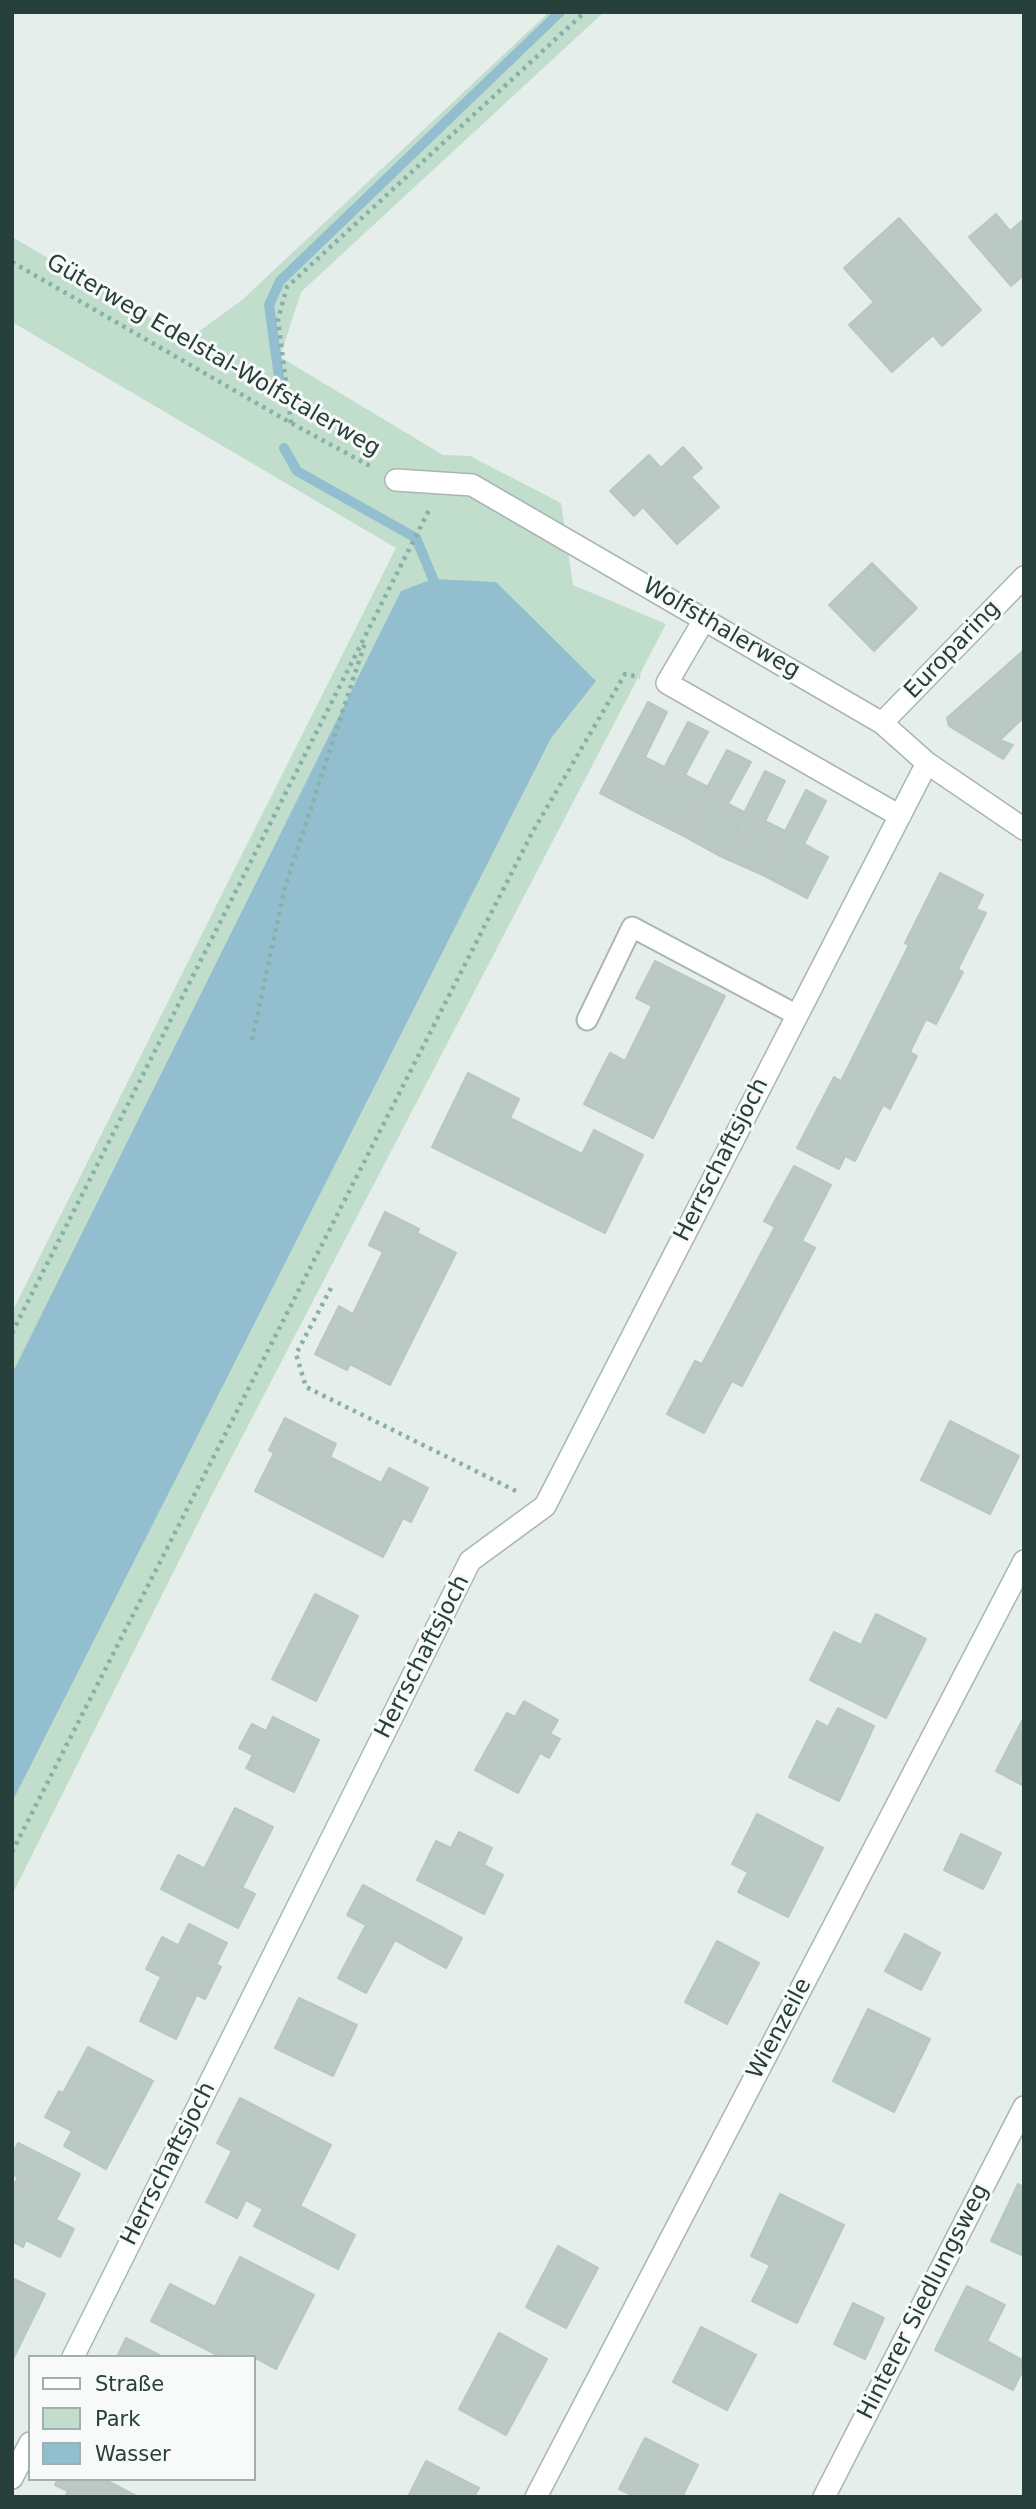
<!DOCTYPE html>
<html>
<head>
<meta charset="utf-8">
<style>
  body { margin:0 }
  #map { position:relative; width:1036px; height:2509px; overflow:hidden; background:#e6eeeb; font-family:"DejaVu Sans",sans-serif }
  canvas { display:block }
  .frame { position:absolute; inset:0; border:14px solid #263f3b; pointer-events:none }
  .legend { position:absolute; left:28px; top:2355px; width:228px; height:126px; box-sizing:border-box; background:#f7faf9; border:2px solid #a3afad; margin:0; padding:9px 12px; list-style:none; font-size:21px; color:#263f3b }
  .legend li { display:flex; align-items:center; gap:14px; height:35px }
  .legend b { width:35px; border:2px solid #a3afad }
</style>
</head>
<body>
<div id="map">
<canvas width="1036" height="2509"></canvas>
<div class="frame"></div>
<ul class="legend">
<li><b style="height:9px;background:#fff"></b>Straße</li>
<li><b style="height:19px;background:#c1ddcc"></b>Park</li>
<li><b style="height:19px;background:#92becf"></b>Wasser</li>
</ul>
</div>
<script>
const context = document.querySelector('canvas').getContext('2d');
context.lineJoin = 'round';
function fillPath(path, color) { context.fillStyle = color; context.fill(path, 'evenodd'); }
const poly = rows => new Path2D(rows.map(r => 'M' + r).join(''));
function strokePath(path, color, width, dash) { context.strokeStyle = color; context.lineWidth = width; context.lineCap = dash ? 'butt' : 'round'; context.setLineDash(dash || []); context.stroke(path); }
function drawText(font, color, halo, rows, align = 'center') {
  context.font = font + ' "DejaVu Sans",sans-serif'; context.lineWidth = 6; context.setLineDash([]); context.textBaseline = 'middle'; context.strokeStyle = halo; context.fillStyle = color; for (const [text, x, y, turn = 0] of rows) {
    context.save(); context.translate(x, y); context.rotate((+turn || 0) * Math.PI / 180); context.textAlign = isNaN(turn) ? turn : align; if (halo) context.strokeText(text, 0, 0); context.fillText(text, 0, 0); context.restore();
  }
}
const green = poly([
  [549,12,604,12,301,292,280,357,443,455,470,456,561,503,573,585,666,624,216,1487,12,1895,12,1312,396,548,12,322,12,237,188,339,241,301]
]);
const water = poly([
  [433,579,496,582,596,681,551,738,12,1802,12,1374,401,591]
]);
const stream = poly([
  [279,377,269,305,280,281,560,12],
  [284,448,297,471,416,538,433,579,435,593]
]);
const building = poly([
  [996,214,1010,231,1024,219,1024,275,1011,286,969,237,996,214],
  [899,218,981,310,942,346,933,335,892,372,849,325,874,302,844,268,899,218],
  [683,447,702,468,691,477,719,507,677,544,643,507,634,516,610,491,649,455,661,468,683,447],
  [872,563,917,608,874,651,829,605,872,563],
  [1024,650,1024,717,1000,740,1013,745,1003,759,949,726,947,718,1024,650],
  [648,702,667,712,645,757,664,767,640,814,600,793,648,702],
  [688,722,708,732,685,775,708,787,682,835,640,814,688,722],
  [727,750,751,762,728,804,746,813,722,857,682,835,727,750],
  [765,771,785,781,765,821,785,831,763,875,722,857,765,771],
  [806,790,826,801,804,844,828,857,807,898,763,875,806,790],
  [940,873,983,895,976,909,986,913,958,969,963,972,936,1024,926,1019,910,1052,917,1056,890,1109,883,1105,855,1161,845,1156,839,1169,797,1148,834,1077,841,1081,909,945,905,943,940,873],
  [655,961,725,996,653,1138,584,1104,610,1053,625,1061,652,1006,636,998,655,961],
  [468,1073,519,1099,510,1118,582,1154,594,1130,643,1155,605,1233,432,1147,468,1073],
  [794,1166,831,1185,802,1241,815,1248,742,1386,732,1381,704,1433,667,1414,695,1361,702,1364,775,1227,764,1221,794,1166],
  [385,1212,419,1229,417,1233,456,1253,390,1385,350,1364,347,1370,315,1354,339,1306,353,1314,383,1252,369,1245,385,1212],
  [285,1418,336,1444,330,1457,381,1483,389,1468,428,1488,411,1522,403,1518,383,1557,255,1491,274,1453,269,1450,285,1418],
  [950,1421,1019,1456,990,1514,921,1480,950,1421],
  [315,1594,358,1616,316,1701,272,1679,315,1594],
  [876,1614,926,1639,886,1718,810,1680,834,1632,861,1645,876,1614],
  [524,1701,558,1720,550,1734,560,1739,549,1758,540,1753,518,1793,475,1770,507,1713,515,1717,524,1701],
  [838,1708,874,1726,865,1746,828,1727,838,1708],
  [273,1717,319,1740,294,1792,246,1768,253,1755,239,1748,252,1724,266,1731,273,1717],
  [1024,1717,1024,1786,996,1771,1024,1717],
  [817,1721,865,1746,839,1801,789,1777,817,1721],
  [235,1808,273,1827,242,1888,204,1869,235,1808],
  [757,1814,823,1848,788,1917,738,1892,748,1872,732,1864,757,1814],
  [459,1832,492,1848,484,1865,503,1875,484,1914,417,1880,436,1841,451,1848,459,1832],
  [961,1834,1001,1853,983,1889,944,1870,961,1834],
  [178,1855,255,1894,238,1928,161,1889,178,1855],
  [363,1885,462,1938,446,1968,395,1940,366,1993,338,1978,366,1925,347,1915,363,1885],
  [189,1924,227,1943,216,1965,178,1946,189,1924],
  [905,1934,940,1953,921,1990,885,1971,905,1934],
  [162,1937,221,1967,205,1999,146,1969,162,1937],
  [717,1941,759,1963,727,2024,685,2002,717,1941],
  [161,1977,197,1994,176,2039,140,2021,161,1977],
  [299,1998,357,2025,333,2076,275,2048,299,1998],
  [868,2009,930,2039,894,2112,833,2081,868,2009],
  [88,2047,153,2081,106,2169,64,2146,72,2131,45,2117,59,2091,63,2093,88,2047],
  [240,2098,331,2145,300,2206,355,2235,338,2269,254,2226,263,2209,246,2200,237,2218,206,2202,232,2151,217,2143,240,2098],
  [18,2143,80,2174,56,2220,74,2229,60,2257,26,2240,23,2247,12,2241,12,2189,18,2177,12,2174,12,2155,18,2143],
  [1018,2184,1024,2187,1024,2256,991,2241,1018,2184],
  [780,2194,844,2225,797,2323,752,2301,770,2265,751,2256,780,2194],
  [558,2246,598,2268,566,2328,526,2307,558,2246],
  [240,2257,314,2295,276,2369,254,2357,221,2357,151,2321,170,2284,215,2307,240,2257],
  [12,2278,45,2294,12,2361,12,2278],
  [967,2286,1005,2305,987,2341,1024,2361,1024,2368,1013,2390,935,2350,967,2286],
  [853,2303,884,2318,865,2359,834,2344,853,2303],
  [701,2327,756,2355,727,2410,673,2382,701,2327],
  [499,2333,547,2359,506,2435,459,2409,499,2333],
  [126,2338,163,2357,117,2357,126,2338],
  [645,2438,698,2465,682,2497,636,2497,619,2489,645,2438],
  [426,2461,479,2488,474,2497,408,2497,426,2461],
  [58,2479,104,2479,138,2497,65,2497,68,2491,55,2485,58,2479]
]);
const path = poly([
  [12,262,291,423,370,466],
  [291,423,278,319,287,287,585,12],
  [252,1040,285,887,365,643],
  [331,1288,296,1354,306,1387,516,1491],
  [12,1333,429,510],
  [12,1852,532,833,625,674,640,677]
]);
const lane = poly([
  [587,1020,632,927,797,1015]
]);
const street = poly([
  [396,480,472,485,882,723,927,763,1024,829],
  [704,620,667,683,900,816],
  [882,723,1024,577],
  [73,2357,470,1561,545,1506,927,763],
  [12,2478,30,2443],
  [536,2497,1024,1561],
  [824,2497,1024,2107]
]);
const streetNames = [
  ["Güterweg Edelstal-Wolfstalerweg",213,356,30],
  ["Wolfsthalerweg",721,629,30],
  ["Europaring",953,650,-46],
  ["Herrschaftsjoch",722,1160,-63],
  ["Herrschaftsjoch",423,1657,-63],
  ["Wienzeile",780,2029,-62],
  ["Herrschaftsjoch",169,2164,-63],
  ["Hinterer Siedlungsweg",924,2302,-63]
];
fillPath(green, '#c1ddcc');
fillPath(water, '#92becf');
strokePath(stream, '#92becf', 10);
fillPath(building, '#bbc9c5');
strokePath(building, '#b9c7c3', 2);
strokePath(lane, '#a9b6b3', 23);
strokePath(street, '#a9b6b3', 24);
strokePath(path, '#89b0a8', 4.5, [3.5, 5]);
strokePath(lane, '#fff', 19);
strokePath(street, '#fff', 21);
drawText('23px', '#263f3b', '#f7faf9', streetNames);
</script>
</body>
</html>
